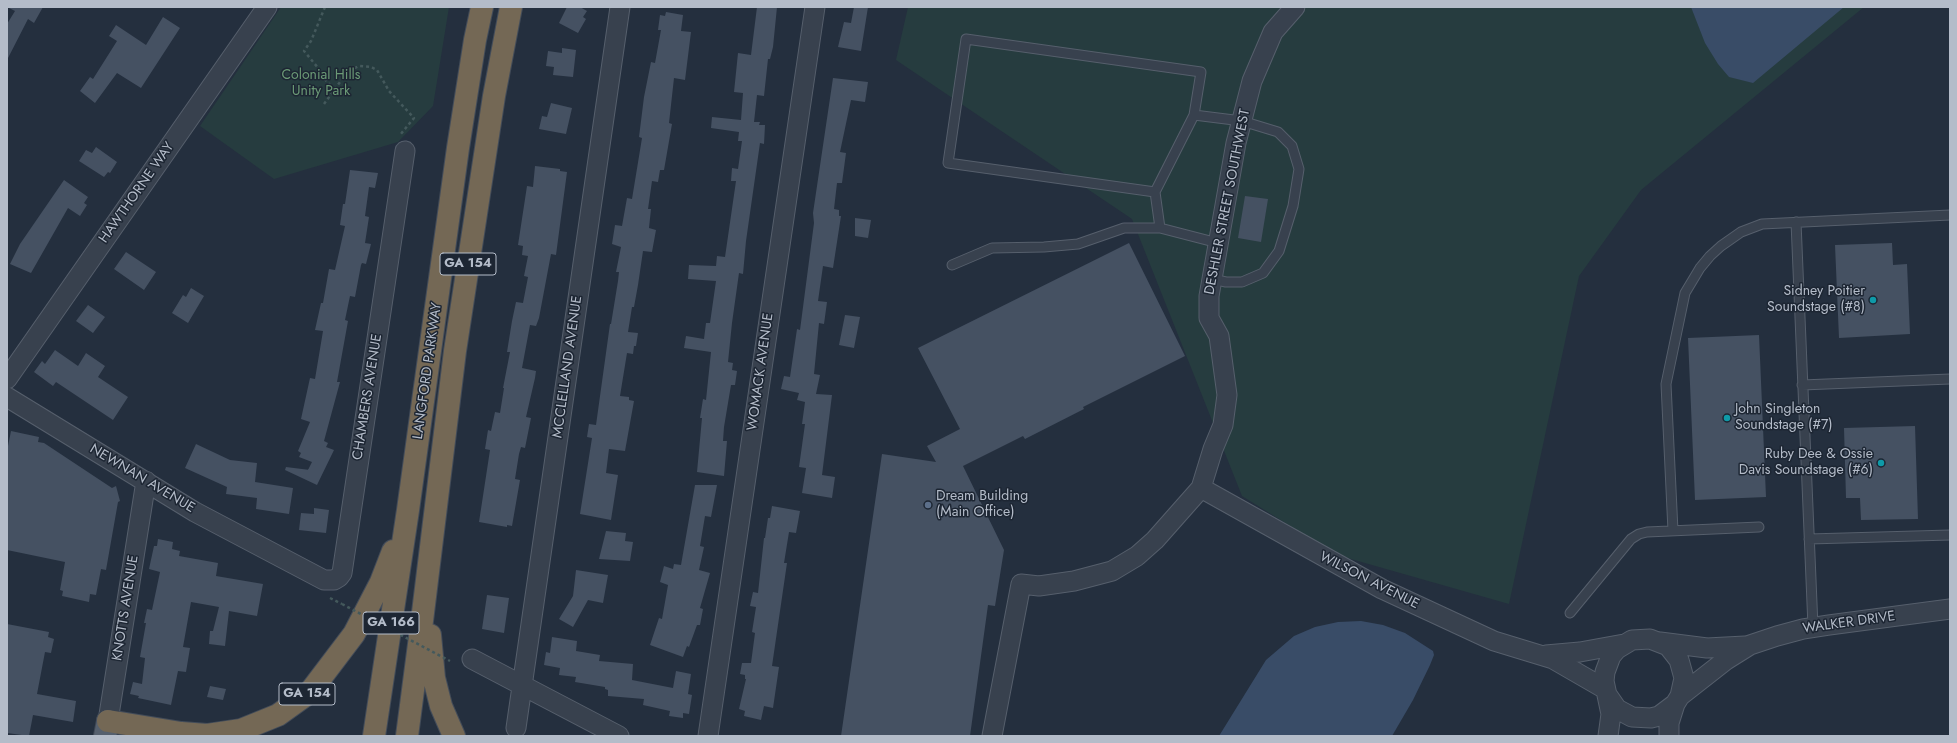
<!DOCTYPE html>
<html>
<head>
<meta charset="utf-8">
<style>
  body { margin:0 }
  #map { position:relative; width:1957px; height:743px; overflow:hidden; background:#242f3e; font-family:Jost,sans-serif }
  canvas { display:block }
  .frame { position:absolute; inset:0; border:8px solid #b4bcc9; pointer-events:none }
</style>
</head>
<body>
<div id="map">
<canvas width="1957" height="743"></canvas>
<div class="frame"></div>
</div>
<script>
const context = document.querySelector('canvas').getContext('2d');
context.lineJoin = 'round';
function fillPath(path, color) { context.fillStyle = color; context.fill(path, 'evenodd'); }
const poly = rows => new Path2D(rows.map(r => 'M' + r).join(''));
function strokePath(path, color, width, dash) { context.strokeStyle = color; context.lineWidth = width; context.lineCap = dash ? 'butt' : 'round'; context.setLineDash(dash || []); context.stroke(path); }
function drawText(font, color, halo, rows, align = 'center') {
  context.font = font + ' Jost,sans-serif'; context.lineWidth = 3; context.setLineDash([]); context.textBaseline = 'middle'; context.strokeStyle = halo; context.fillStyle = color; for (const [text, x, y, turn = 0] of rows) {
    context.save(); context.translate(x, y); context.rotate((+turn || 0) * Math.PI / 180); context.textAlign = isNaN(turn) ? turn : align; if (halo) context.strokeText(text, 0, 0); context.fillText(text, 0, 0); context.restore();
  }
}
const green = poly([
  [281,7,449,7,433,106,398,142,274,179,200,126],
  [908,7,1864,7,1641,190,1579,276,1509,604,1337,555,1242,496,1132,219,896,60]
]);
const water = poly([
  [1691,7,1844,7,1753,83,1729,77,1718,64,1705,43],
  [1361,621,1383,625,1405,633,1433,651,1434,655,1430,665,1413,700,1392,736,1219,736,1266,660,1294,636,1315,627,1338,622]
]);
const building = poly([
  [7,7,43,7,34,23,28,19,7,60,7,24,15,11],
  [567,7,580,7,587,11,583,17,586,19,578,33,559,23],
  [757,7,777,7,773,47,770,59,768,59,764,96,757,95,754,122,760,122,759,125,765,125,764,144,760,143,746,241,743,274,739,273,732,323,728,362,733,363,732,370,737,371,735,385,731,385,724,427,723,441,727,441,724,476,697,472,702,418,700,418,703,399,706,400,711,352,684,348,686,336,704,339,706,323,710,323,716,281,688,279,689,265,716,266,717,256,725,257,736,181,731,181,732,168,738,169,742,141,738,141,739,132,711,128,712,117,741,120,743,93,734,92,738,53,751,55],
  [854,7,868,7,861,51,838,47,844,22,851,23],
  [666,12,683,15,681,31,691,32,685,80,674,78,669,123,672,124,664,170,660,170,658,182,652,181,648,209,651,209,649,228,656,230,652,252,643,251,638,285,634,307,632,307,628,332,638,333,636,346,634,346,633,354,627,353,620,396,629,397,629,400,634,401,625,451,609,449,606,473,618,475,611,520,580,514,592,438,587,437,589,424,596,425,610,324,611,324,618,281,619,272,616,272,621,247,612,244,615,225,622,226,627,198,632,199,642,138,639,137,644,97,651,62,655,63,661,30,658,30,660,15,665,16],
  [163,17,180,28,141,88,117,73,95,103,80,91,90,77,93,79,117,41,109,36,116,25,146,45],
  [562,48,576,50,573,77,553,75,554,67,546,66,548,51,562,53],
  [833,78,868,82,865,102,851,100,840,152,846,153,842,183,837,183,834,209,839,210,839,216,841,216,833,268,823,266,818,301,827,302,824,324,819,323,814,374,820,375,816,394,832,395,822,475,835,477,832,498,802,493,806,468,799,467,805,424,802,424,805,402,797,400,799,393,781,389,784,376,790,377,797,329,800,330,814,223,813,213],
  [551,103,572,108,566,134,539,129,542,116,547,117],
  [96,147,117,162,110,173,108,172,104,177,79,161,86,150,92,153],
  [535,166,560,169,560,171,567,172,556,255,551,254,539,318,536,326,530,325,522,368,536,371,535,378,526,417,531,418,525,448,521,447,519,454,515,479,520,480,512,526,507,525,507,527,479,522,490,450,485,449,488,430,491,431,495,412,500,413,504,388,503,388,510,352,507,352,512,321,516,302,523,303,528,277,524,276,528,256,522,255,523,246,518,245,527,186,533,187],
  [350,170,378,173,375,188,369,187,365,216,369,217,365,243,371,244,366,264,362,263,361,265,355,297,350,296,345,320,348,321,337,382,340,382,324,441,328,443,326,447,334,450,317,485,285,470,286,467,310,470,308,470,312,462,299,457,301,453,298,451,310,422,301,419,310,378,315,379,323,331,315,330,321,303,323,303,329,269,335,270,345,226,340,225,343,204,345,204],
  [64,180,88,197,84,203,87,205,80,216,68,208,31,273,10,264,20,244],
  [1245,196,1268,199,1261,242,1238,238],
  [855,218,871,220,868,238,855,236],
  [1129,243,1185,356,1083,407,1084,409,1025,439,1023,436,963,466,1004,550,995,606,988,605,970,736,841,736,882,454,936,462,927,446,960,429,918,348],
  [1892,243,1893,265,1907,264,1910,334,1839,338,1835,245],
  [126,252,156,272,144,290,114,269],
  [191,288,204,296,188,323,172,313,183,295,186,297],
  [88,305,105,317,93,333,76,321],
  [845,315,860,317,854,348,839,345],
  [1759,335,1766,497,1695,500,1688,338],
  [55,350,78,366,86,353,105,366,98,377,128,397,113,420,56,382,53,386,34,372,42,361,45,364],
  [1915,426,1918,519,1861,520,1860,498,1846,498,1844,428],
  [11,431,39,437,38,442,44,443,112,488,116,486,120,501,118,502,106,570,101,569,96,595,90,594,89,602,62,596,63,591,60,590,65,562,7,550,7,451],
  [196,444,230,460,257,463,255,482,293,488,289,514,256,509,257,498,226,494,227,487,185,468],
  [695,485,717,485,711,517,705,516,700,546,704,547,699,570,710,573,700,608,703,609,700,625,697,625,689,647,687,646,683,657,650,645,659,618,662,619,668,585,660,582,664,566,673,569,674,564,681,565],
  [772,506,800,511,796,533,789,532,784,563,787,563,772,666,779,667,773,708,764,706,761,720,744,716,745,711,739,709,746,679,745,679,745,675,740,674,742,663,751,663,755,633,752,632,756,607,750,606,753,592,758,593,764,538,765,538,768,518,770,518],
  [314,508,329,510,326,533,299,530,301,513,314,514],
  [606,531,626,533,625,541,633,542,630,561,599,559],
  [158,539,173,542,172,549,180,551,179,556,218,563,216,576,263,584,257,616,229,611,225,646,209,644,210,631,213,631,219,607,191,602,183,647,190,648,186,672,178,671,171,705,138,698,139,696,130,694,133,682,142,684,145,658,140,657,146,623,144,623,147,609,152,610,160,572,149,569,154,546,157,546],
  [576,570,608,575,603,603,588,600,573,627,559,619,573,596],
  [487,595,509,598,504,633,482,629],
  [7,624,49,632,48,637,54,639,51,653,45,652,37,694,76,701,73,722,33,715,29,736,7,733],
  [552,637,577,641,576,651,600,655,599,661,633,664,632,680,673,688,676,671,691,674,688,694,692,695,689,714,683,713,683,718,669,716,670,711,643,705,644,699,608,696,608,690,605,689,605,687,575,682,576,677,559,675,560,668,544,665,546,652,550,653],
  [210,686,226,689,223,700,207,697]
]);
const path = poly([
  [325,7,311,41,304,51,319,69,322,76,340,96],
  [324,104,348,71,359,66,371,67,377,70,389,91,414,118,400,135],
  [330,598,342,604]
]);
const lane = poly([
  [1194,115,1242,121,1278,132,1292,146,1299,169,1293,206,1279,251,1263,273,1242,282,1226,282,1212,279],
  [1155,192,948,163,966,39,1201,72,1194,115,1155,192,1160,228],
  [1796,222,1813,627],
  [952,265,992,248,1044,247,1078,244,1124,228,1160,228,1218,243],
  [1802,385,1950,379],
  [1673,531,1666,384,1685,293,1700,268,1710,256,1721,246,1741,232,1762,224,1950,215],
  [1809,539,1950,535],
  [1570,613,1631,539,1639,534,1647,532,1759,527]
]);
const street = poly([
  [7,379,267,7],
  [7,397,195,512,324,580,334,580,339,577,342,573,405,151],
  [1201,488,1382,589,1494,641,1553,659,1605,689],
  [1660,642,1707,648,1745,646],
  [1546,655,1580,652,1624,644],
  [472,659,619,736],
  [1608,696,1617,709,1632,717,1651,718,1659,716,1675,704,1680,696,1684,678,1679,660,1668,646,1650,639,1632,640,1617,649,1611,656,1605,672,1604,681,1611,714,1608,736],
  [1680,696,1726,660,1750,645,1777,636,1803,629,1829,625,1950,609],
  [108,721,146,481],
  [516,728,620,7],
  [708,736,815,7],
  [992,736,1021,584,1039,586,1074,581,1112,571,1137,556,1155,540,1201,488,1213,449,1223,425,1227,395,1219,336,1209,318,1209,296,1236,143,1252,81,1273,32,1295,7],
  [1669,736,1669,723,1675,704]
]);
const primary = poly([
  [105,736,108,721]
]);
const highway = poly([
  [430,635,434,678,441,706,454,736],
  [108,721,181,733,207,735,241,730,278,715,310,692,354,634,381,582,393,551],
  [374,736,408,510,458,148,475,40,482,7],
  [407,736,421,629,455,351,494,96,511,7]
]);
const pathBridge = poly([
  [342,604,450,661]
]);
const markers = [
  [1873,300,4,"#0f9aa8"],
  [1727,418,4,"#0f9aa8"],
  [1881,463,4,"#0f9aa8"],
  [928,505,4,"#5c6f8a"]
];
const shields = [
  [468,264,56],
  [391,623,56],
  [307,694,56]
];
const shieldNames = [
  ["GA 154",468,264],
  ["GA 166",391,623],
  ["GA 154",307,694]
];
const parkNames = [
  ["Colonial Hills",321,76],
  ["Unity Park",321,92]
];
const streetNames = [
  ["HAWTHORNE WAY",137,193,-55],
  ["DESHLER STREET SOUTHWEST",1228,202,-79],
  ["MCCLELLAND AVENUE",568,367,-82],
  ["LANGFORD PARKWAY",428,371,-82],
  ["WOMACK AVENUE",761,372,-82],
  ["CHAMBERS AVENUE",368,397,-81],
  ["NEWNAN AVENUE",142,479,31],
  ["WILSON AVENUE",1369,581,27],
  ["KNOTTS AVENUE",126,608,-81],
  ["WALKER DRIVE",1849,623,-8]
];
const poiNames = [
  ["Sidney Poitier",1865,292],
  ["Soundstage (#8)",1865,308],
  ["John Singleton",1735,410,"left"],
  ["Soundstage (#7)",1735,426,"left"],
  ["Ruby Dee & Ossie",1873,455],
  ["Davis Soundstage (#6)",1873,471],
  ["Dream Building",936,497,"left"],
  ["(Main Office)",936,513,"left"]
];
fillPath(green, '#263c3f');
fillPath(water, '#394c67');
fillPath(building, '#455162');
strokePath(lane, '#565f6c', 11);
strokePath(street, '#565f6c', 21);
strokePath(primary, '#414a57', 24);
strokePath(highway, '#434c59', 24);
strokePath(path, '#44595c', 2.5, [3, 3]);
strokePath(lane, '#38414e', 9);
strokePath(street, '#38414e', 19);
strokePath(primary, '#56606e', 22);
strokePath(highway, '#746855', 22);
strokePath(pathBridge, '#44595c', 2.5, [3, 3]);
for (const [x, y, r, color] of markers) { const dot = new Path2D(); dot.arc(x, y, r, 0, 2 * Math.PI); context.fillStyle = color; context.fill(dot); strokePath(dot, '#1d2633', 1.5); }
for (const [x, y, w] of shields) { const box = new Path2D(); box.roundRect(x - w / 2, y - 11, w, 22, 3); context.fillStyle = '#1d2633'; context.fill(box); strokePath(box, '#b4bcc9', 1); }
drawText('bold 13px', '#b4bcc9', null, shieldNames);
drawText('14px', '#6b9a76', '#1d2633', parkNames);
drawText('14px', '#b4bcc9', '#1d2633', streetNames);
drawText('14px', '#b4bcc9', '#1d2633', poiNames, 'right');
</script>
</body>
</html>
